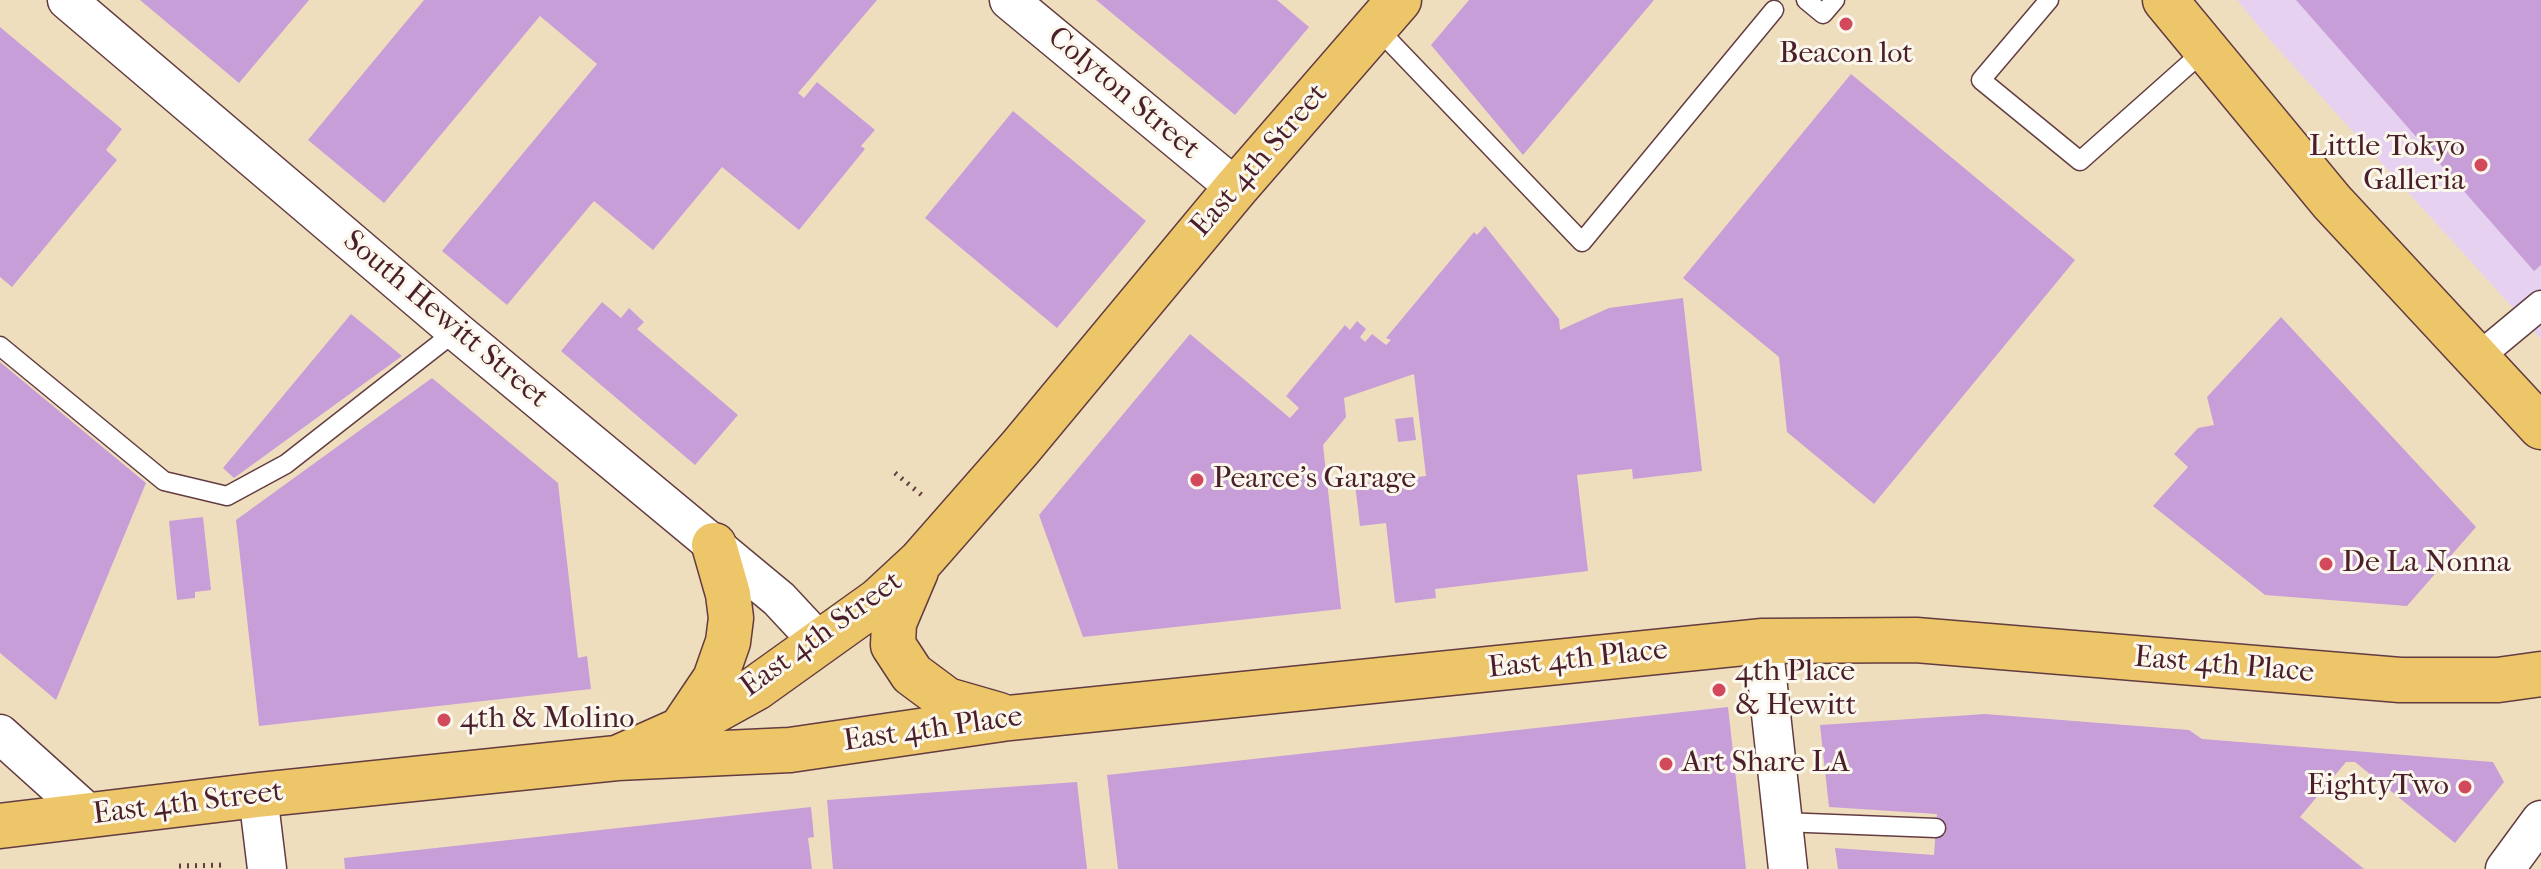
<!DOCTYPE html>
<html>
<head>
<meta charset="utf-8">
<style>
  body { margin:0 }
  canvas { display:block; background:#efdebd }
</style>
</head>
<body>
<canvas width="2541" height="869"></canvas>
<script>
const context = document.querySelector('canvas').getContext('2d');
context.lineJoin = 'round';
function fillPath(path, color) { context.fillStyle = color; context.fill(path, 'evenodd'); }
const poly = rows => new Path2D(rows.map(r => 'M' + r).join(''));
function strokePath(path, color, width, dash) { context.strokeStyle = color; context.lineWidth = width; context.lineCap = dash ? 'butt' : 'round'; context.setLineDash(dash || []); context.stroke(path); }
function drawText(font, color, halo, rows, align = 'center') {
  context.font = font + ' "IM FELL French Canon",serif'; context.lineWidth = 6; context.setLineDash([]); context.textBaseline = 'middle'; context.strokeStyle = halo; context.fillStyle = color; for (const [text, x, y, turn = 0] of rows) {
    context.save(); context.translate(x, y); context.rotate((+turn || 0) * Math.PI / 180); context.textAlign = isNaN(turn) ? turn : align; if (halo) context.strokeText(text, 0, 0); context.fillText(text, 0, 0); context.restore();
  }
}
const built = poly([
  [2237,0,2541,0,2541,339,2268,38]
]);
const building = poly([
  [140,0,309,0,239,83],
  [424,0,877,0,798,93,804,98,817,82,875,130,861,146,865,149,799,230,722,167,653,250,594,201,507,305,442,251,597,64,540,16,384,203,308,140],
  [1096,0,1277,0,1309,27,1235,115],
  [1469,0,1654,0,1523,155,1431,45],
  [2296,0,2541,0,2541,265,2534,271],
  [0,27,122,129,106,150,117,160,12,287,0,277],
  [1851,74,2075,260,1874,504,1787,432,1779,357,1683,278],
  [1013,111,1146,221,1057,328,925,218],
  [1485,226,1559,319,1560,330,1609,308,1683,298,1702,471,1633,479,1632,469,1577,475,1588,571,1435,589,1436,598,1395,603,1386,523,1360,526,1355,484,1426,476,1414,374,1344,398,1346,417,1323,445,1341,609,1083,637,1039,515,1190,334,1290,418,1299,408,1286,396,1345,325,1350,330,1357,321,1366,329,1360,337,1365,342,1372,334,1386,345,1391,340,1386,338,1474,232,1477,235],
  [602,302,621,318,629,308,644,322,637,329,738,415,695,465,561,351],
  [351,314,402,356,234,478,223,468],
  [2281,317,2476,527,2407,606,2265,595,2153,506,2188,467,2174,454,2198,428,2214,425,2207,397],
  [0,362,146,483,56,700,0,653],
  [432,378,558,483,578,658,587,656,591,689,259,726,236,520],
  [1413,417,1416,440,1398,442,1395,419],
  [203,517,211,590,195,592,195,598,177,600,169,521],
  [1728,707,1746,869,1118,869,1107,775],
  [1985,714,2189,730,2202,739,2493,762,2504,782,2455,843,2355,762,2346,762,2300,817,2364,869,1838,869,1835,848,1934,855,1937,814,1829,807,1820,725],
  [1077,782,1087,869,833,869,827,800],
  [811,807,814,837,808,838,812,869,345,869,344,858]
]);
const path = poly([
  [895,473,923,496],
  [179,866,226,865]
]);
const service = poly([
  [1806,0,1823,14,1835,0],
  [2049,0,1981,80,2080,161,2206,49],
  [1376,27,1582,242,1774,10],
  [0,346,164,481,227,496,286,464,456,331],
  [1782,822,1936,828]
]);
const pedestrian = poly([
  [2476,359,2541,305]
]);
const minor = poly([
  [67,0,456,331,779,599,820,643],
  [1009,0,1236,188],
  [1763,641,1788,869],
  [0,734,90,815],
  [258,795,267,869],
  [2505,869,2541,820]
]);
const primary = poly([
  [2165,0,2332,202,2541,427],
  [916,571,894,623,893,645,912,674,947,700,999,715],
  [684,725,715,679,728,642,731,618,728,594,714,545],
  [617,758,790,750,1009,718,1763,641,1916,640,2400,680,2498,680,2541,674],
  [0,826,258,795,617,758,682,729,756,688,879,600,920,562,1020,448,1236,188,1399,0]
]);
const markers = [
  [1846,24,8,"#d1495b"],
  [2481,165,8,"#d1495b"],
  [1197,480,8,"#d1495b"],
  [2326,564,8,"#d1495b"],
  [1719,690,8,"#d1495b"],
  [444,720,8,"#d1495b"],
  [1666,764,8,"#d1495b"],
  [2465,787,8,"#d1495b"]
];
const poiNames = [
  ["Beacon lot",1846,55,"center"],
  ["Little Tokyo",2465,148,"right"],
  ["Galleria",2465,182,"right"],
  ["Pearce's Garage",1213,480],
  ["De La Nonna",2342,564],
  ["4th Place",1735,673],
  ["& Hewitt",1735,707],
  ["4th & Molino",460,720],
  ["Art Share LA",1682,764],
  ["EightyTwo",2449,787,"right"]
];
const streetNames = [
  ["Colyton Street",1123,94,40],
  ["East 4th Street",1260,161,-49],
  ["South Hewitt Street",445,320,40],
  ["East 4th Street",822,635,-36],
  ["East 4th Place",1578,660,-6],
  ["East 4th Place",2224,666,5],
  ["East 4th Place",933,730,-8],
  ["East 4th Street",188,804,-7]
];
fillPath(built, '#e6d2f0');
fillPath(building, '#c89ed9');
strokePath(service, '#633c41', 21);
strokePath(pedestrian, '#633c41', 31);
strokePath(minor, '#633c41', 41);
strokePath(primary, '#633c41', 47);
strokePath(path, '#633c41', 5, [2, 6]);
strokePath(service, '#fff', 18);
strokePath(pedestrian, '#fff', 28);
strokePath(minor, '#fff', 38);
strokePath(primary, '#ecc669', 44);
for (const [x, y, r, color] of markers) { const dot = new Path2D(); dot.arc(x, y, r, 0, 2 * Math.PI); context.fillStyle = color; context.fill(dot); strokePath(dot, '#fbf7ec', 3); }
drawText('30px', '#4a1f2b', '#fbf7ec', poiNames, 'left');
drawText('30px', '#4a1f2b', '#fbf7ec', streetNames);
</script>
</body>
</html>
